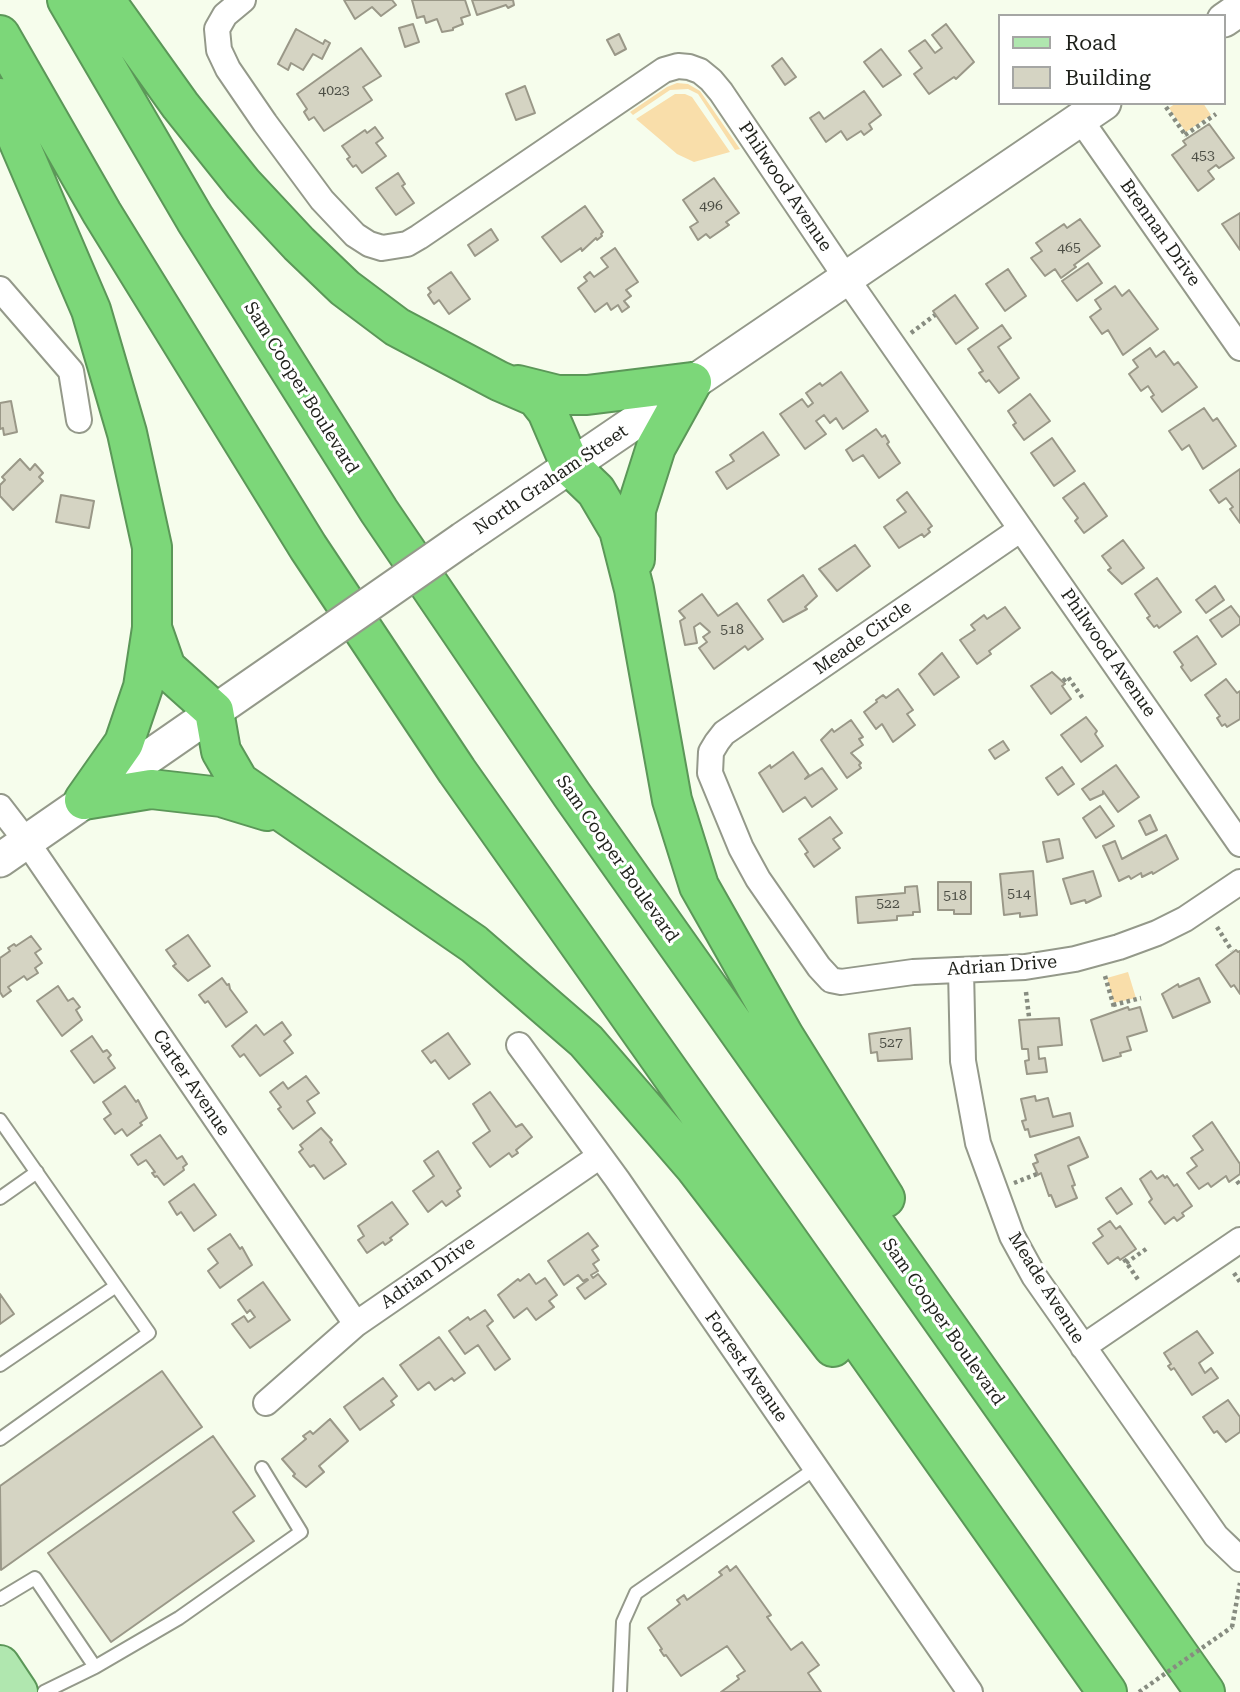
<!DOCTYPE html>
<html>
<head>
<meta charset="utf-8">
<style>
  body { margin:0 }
  #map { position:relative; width:1240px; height:1692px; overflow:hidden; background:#f6fdec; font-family:"Roboto Serif",serif }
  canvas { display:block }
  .legend { position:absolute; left:998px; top:14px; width:228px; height:91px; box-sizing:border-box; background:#fff; border:2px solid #a5a6a4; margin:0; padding:9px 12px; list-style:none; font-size:21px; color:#1f211b }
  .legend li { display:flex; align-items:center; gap:14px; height:35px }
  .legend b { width:35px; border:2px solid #a5a6a4 }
</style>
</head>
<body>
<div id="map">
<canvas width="1240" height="1692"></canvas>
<ul class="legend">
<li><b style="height:9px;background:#b0e7af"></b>Road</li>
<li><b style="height:19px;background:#d5d4c3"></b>Building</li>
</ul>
</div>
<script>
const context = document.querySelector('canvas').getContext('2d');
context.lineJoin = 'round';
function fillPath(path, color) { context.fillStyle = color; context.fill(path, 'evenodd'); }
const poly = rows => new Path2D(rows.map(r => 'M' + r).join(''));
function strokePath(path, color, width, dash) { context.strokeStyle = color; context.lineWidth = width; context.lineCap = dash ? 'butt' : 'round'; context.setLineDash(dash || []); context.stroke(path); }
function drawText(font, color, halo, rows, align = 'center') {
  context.font = font + ' "Roboto Serif",serif'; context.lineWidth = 6; context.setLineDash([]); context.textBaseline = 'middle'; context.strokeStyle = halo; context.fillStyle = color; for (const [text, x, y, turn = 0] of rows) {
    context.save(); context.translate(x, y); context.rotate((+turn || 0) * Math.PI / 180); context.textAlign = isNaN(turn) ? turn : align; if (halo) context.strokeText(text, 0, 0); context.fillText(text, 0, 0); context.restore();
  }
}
const green = poly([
  [677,83,688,84,700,91,740,149,735,150,698,94,688,89,670,90,633,115,630,112,667,87],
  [675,94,685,94,692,97,730,152,694,162,677,154,636,119],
  [1176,103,1203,103,1211,115,1186,132,1169,108],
  [1128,972,1136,998,1114,1003,1107,978]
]);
const building = poly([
  [344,0,392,0,396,5,381,16,372,7,355,19,344,0],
  [412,0,465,0,470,15,461,18,463,24,453,28,453,30,442,32,437,19,426,23,424,16,417,18,412,0],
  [472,0,513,0,514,5,508,8,506,5,477,15,472,0],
  [413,24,419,42,405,47,399,28,413,24],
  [946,24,974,62,956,79,954,77,929,94,914,74,922,68,909,51,925,40,935,53,942,48,932,35,946,24],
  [296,29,323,44,325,40,330,43,322,59,313,54,303,70,291,63,288,70,278,64,296,29],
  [619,34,626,49,615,55,607,40,619,34],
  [361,48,381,76,363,87,372,100,324,131,314,117,309,120,304,112,307,109,297,94,361,48],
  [881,49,901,75,883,87,864,62,881,49],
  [782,58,796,77,785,85,772,66,782,58],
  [525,86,535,113,516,120,506,94,525,86],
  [864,91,881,115,869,124,872,129,864,135,861,131,847,140,841,131,826,142,810,118,819,112,824,119,864,91],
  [1209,124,1234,158,1219,168,1216,165,1208,171,1214,179,1198,191,1172,155,1186,145,1183,141,1209,124],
  [375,127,383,138,376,143,386,156,362,173,356,165,353,167,347,159,350,157,342,146,365,130,367,133,375,127],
  [398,173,405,184,402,186,414,203,396,215,376,188,398,173],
  [714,178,739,213,726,222,729,225,710,238,706,234,698,240,690,227,698,222,683,200,714,178],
  [585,206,603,232,601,234,602,236,597,240,596,238,582,251,581,248,561,262,542,237,585,206],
  [1240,213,1240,250,1222,224,1240,213],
  [1080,219,1100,246,1074,265,1076,267,1061,278,1055,269,1045,276,1031,258,1042,251,1036,243,1064,224,1067,228,1080,219],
  [491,229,498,240,475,256,468,245,491,229],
  [615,248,638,282,626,290,631,296,624,301,629,307,622,312,618,305,611,310,607,303,595,312,578,288,587,281,584,277,590,272,594,277,608,267,601,258,615,248],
  [1088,263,1102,283,1077,301,1062,281,1088,263],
  [1008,269,1026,296,1005,311,986,284,1008,269],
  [451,272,470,299,449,314,439,300,434,304,428,295,431,292,428,288,451,272],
  [1115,286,1122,296,1129,290,1158,329,1123,355,1108,330,1102,334,1090,317,1101,309,1095,300,1115,286],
  [955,295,978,328,956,344,933,311,955,295],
  [1002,325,1011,338,998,347,1019,378,999,393,989,380,986,382,979,373,983,371,968,349,1002,325],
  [1150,348,1156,357,1164,351,1174,365,1178,362,1197,387,1162,412,1151,397,1154,395,1148,386,1141,391,1129,374,1138,367,1133,360,1150,348],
  [841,372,868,411,843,429,836,418,830,423,824,415,816,421,826,434,805,449,780,414,802,399,808,407,813,403,806,393,820,383,822,386,841,372],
  [1030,394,1050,421,1024,440,1013,425,1016,423,1008,411,1030,394],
  [11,401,17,432,4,435,3,428,0,429,0,403,11,401],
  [1204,408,1213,421,1217,418,1236,446,1203,469,1189,445,1182,450,1169,431,1204,408],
  [876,429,882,437,885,435,889,442,887,444,900,463,879,478,863,455,853,461,846,450,876,429],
  [763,432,779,455,727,489,716,472,734,461,730,455,763,432],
  [1052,438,1075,471,1054,486,1031,453,1052,438],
  [20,459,30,470,35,464,43,473,39,477,43,481,13,510,0,496,0,485,5,480,2,477,20,459],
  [1240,469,1240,523,1230,509,1233,507,1226,498,1219,503,1210,490,1240,469],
  [1084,483,1107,516,1084,533,1075,521,1078,518,1063,498,1084,483],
  [907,492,932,526,928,529,930,532,924,537,922,534,899,548,884,527,906,512,897,500,907,492],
  [61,495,94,501,89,528,56,522,61,495],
  [1123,540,1144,568,1122,584,1108,570,1111,568,1102,556,1123,540],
  [855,545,870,566,837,591,819,569,855,545],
  [803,575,817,596,805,607,807,609,783,622,768,600,803,575],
  [1157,578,1181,612,1159,628,1157,625,1154,627,1147,618,1150,616,1135,594,1157,578],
  [1215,586,1224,600,1206,613,1196,600,1215,586],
  [702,594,718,616,737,603,763,639,748,650,745,646,714,669,699,648,707,642,703,637,710,632,700,623,694,627,697,643,685,645,680,621,685,618,679,611,702,594],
  [1231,606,1240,618,1240,624,1222,637,1210,620,1231,606],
  [1005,607,1020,628,989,651,991,654,977,664,960,640,975,630,971,625,984,615,987,619,1005,607],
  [1197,636,1216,664,1191,681,1181,667,1183,665,1174,652,1197,636],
  [942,653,959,677,934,695,919,674,942,653],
  [1052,672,1065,684,1062,686,1071,699,1051,714,1031,686,1052,672],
  [1226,679,1237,693,1240,691,1240,719,1227,727,1225,724,1222,726,1217,718,1220,716,1205,695,1226,679],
  [898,689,913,710,907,714,915,725,893,742,882,724,876,729,864,712,877,702,876,700,883,695,886,698,898,689],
  [1086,717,1097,731,1095,734,1103,746,1081,762,1061,735,1086,717],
  [851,720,863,737,859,739,863,745,851,753,861,763,859,765,861,768,847,778,821,740,832,729,834,732,851,720],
  [1003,741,1009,750,995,759,989,750,1003,741],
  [793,752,809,775,805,779,822,768,837,789,812,807,805,797,783,812,759,773,770,765,771,768,793,752],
  [1116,765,1139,797,1118,812,1103,791,1103,794,1090,800,1082,789,1116,765],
  [1062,767,1074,784,1058,795,1046,778,1062,767],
  [1100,806,1114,826,1096,838,1083,818,1100,806],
  [1150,815,1157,830,1146,835,1139,821,1150,815],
  [830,817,842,833,833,839,840,848,814,867,805,854,808,852,799,839,830,817],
  [1166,835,1178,859,1153,874,1152,872,1142,877,1141,873,1131,879,1129,876,1119,881,1103,846,1115,841,1122,859,1166,835],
  [1059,839,1063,858,1047,862,1043,842,1059,839],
  [1033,871,1037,915,1020,917,1020,913,1004,915,1000,874,1033,871],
  [1093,871,1101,896,1086,903,1085,900,1071,904,1063,879,1093,871],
  [938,882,971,882,971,914,954,914,954,910,938,910,938,882],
  [917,886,920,912,913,912,913,915,897,916,897,920,858,923,856,897,905,893,905,887,917,886],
  [188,935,210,966,188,981,173,966,176,964,166,950,188,935],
  [31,936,41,949,35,953,42,963,35,968,38,973,27,980,24,976,8,987,11,991,3,997,0,992,0,958,10,951,8,948,14,944,16,946,31,936],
  [1236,950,1238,952,1240,951,1240,994,1234,985,1231,987,1216,965,1236,950],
  [222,978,227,985,229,984,230,989,247,1012,226,1027,208,1001,205,1003,199,995,222,978],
  [1199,978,1210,1002,1173,1018,1162,994,1178,984,1179,987,1199,978],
  [58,986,68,1001,73,998,80,1007,76,1010,82,1020,62,1036,37,1001,58,986],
  [1128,1007,1129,1010,1140,1007,1147,1031,1127,1037,1131,1050,1120,1053,1121,1056,1103,1061,1091,1020,1128,1007],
  [1059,1018,1062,1045,1038,1047,1039,1059,1045,1058,1047,1072,1027,1074,1025,1061,1029,1060,1028,1049,1022,1049,1019,1020,1059,1018],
  [282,1022,291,1035,284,1041,293,1053,260,1076,244,1054,240,1057,232,1046,256,1025,264,1035,282,1022],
  [910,1028,912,1059,878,1061,877,1052,871,1053,869,1034,910,1028],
  [448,1033,470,1064,449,1079,435,1060,431,1063,422,1051,448,1033],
  [92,1036,103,1052,107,1050,111,1055,108,1058,115,1068,94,1083,71,1051,92,1036],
  [306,1076,319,1093,307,1101,315,1113,293,1129,278,1109,281,1107,270,1092,283,1082,288,1089,306,1076],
  [125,1086,136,1102,138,1100,147,1118,140,1123,142,1125,127,1136,122,1129,115,1134,104,1119,111,1114,103,1102,125,1086],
  [490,1092,516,1127,522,1124,532,1137,516,1150,518,1153,512,1157,509,1153,490,1167,473,1143,490,1131,473,1104,490,1092],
  [1035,1096,1036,1101,1048,1098,1053,1117,1070,1113,1073,1126,1030,1137,1028,1129,1025,1130,1022,1121,1026,1120,1021,1099,1035,1096],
  [1212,1122,1240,1164,1240,1174,1229,1182,1226,1176,1211,1187,1208,1183,1199,1189,1187,1173,1197,1166,1191,1158,1203,1150,1193,1136,1212,1122],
  [321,1128,332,1140,330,1142,346,1164,324,1179,314,1165,310,1167,299,1152,303,1149,300,1145,321,1128],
  [160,1135,177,1159,182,1156,187,1164,183,1167,184,1170,164,1185,157,1176,155,1177,152,1173,155,1172,146,1160,138,1165,131,1155,160,1135],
  [1079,1137,1088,1157,1068,1166,1075,1185,1072,1186,1077,1198,1056,1207,1051,1195,1049,1196,1041,1173,1038,1175,1033,1164,1038,1162,1035,1155,1079,1137],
  [438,1151,461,1188,457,1191,460,1196,446,1206,442,1201,428,1212,413,1191,434,1176,424,1161,438,1151],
  [1151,1171,1157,1179,1163,1175,1165,1178,1167,1176,1174,1186,1177,1184,1192,1206,1182,1213,1184,1216,1177,1221,1174,1217,1165,1224,1149,1202,1152,1199,1140,1179,1151,1171],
  [194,1184,216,1215,194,1231,181,1212,177,1215,169,1202,194,1184],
  [1121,1188,1132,1204,1117,1214,1106,1198,1121,1188],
  [392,1202,408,1224,390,1238,392,1240,385,1245,383,1242,367,1253,358,1240,364,1236,358,1226,392,1202],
  [1110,1221,1116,1229,1120,1226,1136,1249,1120,1260,1118,1257,1108,1264,1093,1243,1103,1236,1098,1229,1110,1221],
  [588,1233,598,1246,592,1250,599,1260,593,1264,598,1271,591,1275,593,1278,598,1274,606,1284,585,1299,577,1288,588,1280,587,1279,583,1281,578,1275,564,1285,548,1261,588,1233],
  [230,1234,240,1249,242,1247,252,1265,220,1288,208,1271,218,1263,208,1249,230,1234],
  [529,1274,536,1284,545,1278,557,1295,549,1301,554,1307,536,1320,527,1308,514,1318,498,1295,518,1279,520,1281,529,1274],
  [263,1282,290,1320,250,1348,232,1324,244,1316,248,1322,255,1317,250,1310,247,1313,238,1300,263,1282],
  [0,1294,14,1314,0,1324,0,1294],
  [485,1310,493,1321,487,1326,510,1359,495,1370,478,1345,465,1354,449,1331,468,1317,470,1320,485,1310],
  [1197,1331,1213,1353,1199,1363,1205,1373,1211,1368,1218,1378,1192,1395,1174,1368,1171,1370,1168,1366,1171,1364,1164,1353,1197,1331],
  [439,1337,465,1373,454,1381,452,1378,435,1390,429,1382,418,1390,400,1365,439,1337],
  [162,1371,202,1427,1,1570,0,1486,162,1371],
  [383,1378,397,1396,391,1401,394,1405,360,1430,344,1407,383,1378],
  [1228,1400,1240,1417,1240,1432,1226,1442,1217,1431,1214,1433,1203,1417,1228,1400],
  [330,1419,348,1441,319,1466,324,1472,306,1487,293,1476,295,1474,282,1459,306,1439,303,1436,310,1431,313,1434,330,1419],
  [213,1436,255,1496,233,1512,254,1541,111,1642,48,1553,213,1436],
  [727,1566,730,1571,736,1566,771,1615,767,1617,791,1650,802,1642,819,1665,808,1673,821,1692,721,1692,739,1679,737,1676,745,1671,727,1646,681,1676,666,1655,664,1656,660,1650,662,1649,648,1628,680,1604,677,1600,684,1595,687,1600,722,1575,719,1572,727,1566]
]);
const path = poly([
  [1166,107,1186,136],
  [1185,135,1216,114],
  [911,333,935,315],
  [1063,681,1068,677,1084,700],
  [1217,927,1232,951],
  [1105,976,1114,1007],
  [1026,992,1029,1017],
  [1113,1005,1141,998],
  [1237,1181,1240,1185],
  [1014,1183,1037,1174],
  [1124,1259,1139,1281],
  [1126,1263,1149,1247],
  [1234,1273,1240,1282],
  [1232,1627,1240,1583]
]);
const lane = poly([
  [0,1120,149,1333,0,1439],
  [0,1198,37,1172],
  [0,1365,116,1286],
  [0,1599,35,1578,95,1667,44,1692],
  [95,1667,179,1618,301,1532,262,1468],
  [620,1692,623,1622,636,1593,816,1468]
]);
const street = poly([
  [243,0,225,15,217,29,219,50,228,69,265,123,322,200,355,235,369,244,382,248,407,244,419,237,664,70,678,66,689,67,700,71,711,80,721,92,847,279,1240,844],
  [1080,119,1240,348],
  [0,289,71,371,79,420],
  [1021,529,724,733,717,742,711,752,710,773,741,848,758,879,819,967,831,980,841,982,913,972,1025,967,1075,959,1119,947,1157,933,1185,919,1240,882],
  [0,807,27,842,356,1324],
  [961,970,963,1061,978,1143,1012,1236,1034,1276,1216,1536,1240,1559],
  [519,1045,617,1179,970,1692],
  [1083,1347,1240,1240],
  [266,1403,356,1324,600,1156]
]);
const secondary = poly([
  [1224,20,1240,9],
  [463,539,1104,103],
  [0,860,309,646]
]);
const primary = poly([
  [0,1665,18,1692]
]);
const highway = poly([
  [67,0,195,219,379,511,572,795,1205,1692],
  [105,0,180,105,243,184,299,244,345,288,397,327,499,381,536,397,547,411,571,467,596,491,619,530,634,589,672,800,699,886,784,1036,885,1198],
  [0,35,102,213,308,547,457,771,1107,1692],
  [0,98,91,310,127,433,152,547,152,628,143,687,124,743,84,800],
  [518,385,558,395,587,395,692,382],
  [635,559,636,510,656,447,692,382],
  [152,628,166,668,214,711,221,751,239,782,474,944,586,1041,694,1166,833,1347],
  [84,800,151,789,221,797,267,811]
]);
const pathBridge = poly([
  [1139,1692,1232,1627]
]);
const secondaryBridge = poly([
  [309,646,463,539]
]);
const numberNames = [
  ["4023",334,91],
  ["453",1203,156],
  ["496",711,206],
  ["465",1069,248],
  ["518",732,630],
  ["514",1019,894],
  ["518",955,896],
  ["522",888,904],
  ["527",891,1043]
];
const streetNames = [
  ["Philwood Avenue",785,187,56],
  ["Brennan Drive",1160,233,55],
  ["Sam Cooper Boulevard",301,388,58],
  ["North Graham Street",551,480,-34],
  ["Meade Circle",863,638,-35],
  ["Philwood Avenue",1108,653,55],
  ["Sam Cooper Boulevard",617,859,55],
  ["Adrian Drive",1002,966,-4],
  ["Carter Avenue",191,1083,56],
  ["Adrian Drive",428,1273,-35],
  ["Meade Avenue",1046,1288,58],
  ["Sam Cooper Boulevard",943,1322,55],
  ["Forrest Avenue",746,1367,55]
];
fillPath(green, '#f9deaa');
fillPath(building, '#d5d4c3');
strokePath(building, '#9a9888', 2);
strokePath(lane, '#94998a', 16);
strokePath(street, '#94998a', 28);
strokePath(secondary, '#94998a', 37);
strokePath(primary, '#5b9758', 42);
strokePath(highway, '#5b9758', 42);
strokePath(path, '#878c80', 4.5, [3.5, 3.5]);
strokePath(lane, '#fff', 12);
strokePath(street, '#fff', 24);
strokePath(secondary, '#fff', 33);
strokePath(primary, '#b0e7af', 38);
strokePath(highway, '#7cd779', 38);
strokePath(secondaryBridge, '#94998a', 37, []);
strokePath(pathBridge, '#878c80', 4.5, [3.5, 3.5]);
strokePath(secondaryBridge, '#fff', 33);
drawText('14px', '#4c4e45', null, numberNames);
drawText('18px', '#1f211b', '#fff', streetNames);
</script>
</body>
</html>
